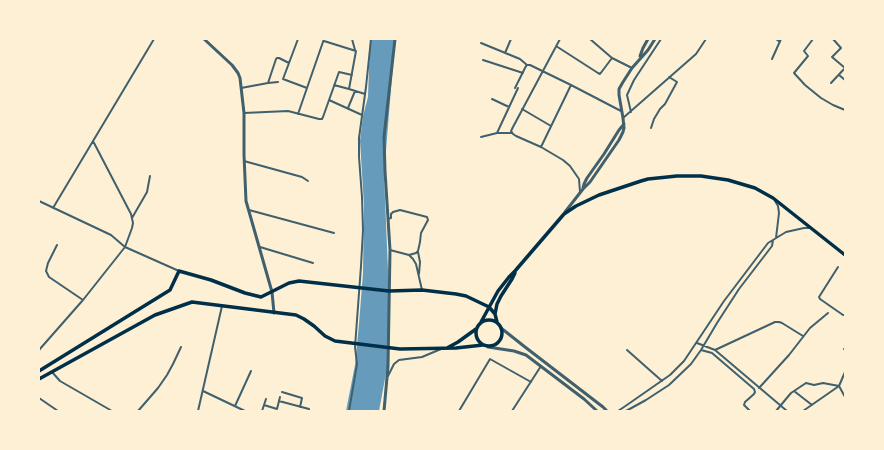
<!DOCTYPE html>
<html>
<head>
<meta charset="utf-8">
<style>
  body { margin:0 }
  #map { position:relative; width:884px; height:450px; overflow:hidden; background:#fdf0d5; font-family:Ubuntu,sans-serif }
  canvas { display:block }
  .frame { position:absolute; inset:0; border:40px solid #fdf0d5; pointer-events:none }
</style>
</head>
<body>
<div id="map">
<canvas width="884" height="450"></canvas>
<div class="frame"></div>
</div>
<script>
const context = document.querySelector('canvas').getContext('2d');
context.lineJoin = 'round';
function fillPath(path, color) { context.fillStyle = color; context.fill(path, 'evenodd'); }
const poly = rows => new Path2D(rows.map(r => 'M' + r).join(''));
function strokePath(path, color, width, dash) { context.strokeStyle = color; context.lineWidth = width; context.lineCap = dash ? 'butt' : 'round'; context.setLineDash(dash || []); context.stroke(path); }
const water = poly([
  [370,39,395,39,384,175,388,270,389,357,379,411,346,411,355,365,359,324,363,273,364,205,360,141,363,116,368,97]
]);
const minor = poly([
  [352,39,355,50],
  [560,39,513,127,511,131,513,134,516,136,541,147,563,160,570,166,579,179,580,192],
  [590,39,612,58,632,68],
  [776,39,780,42],
  [813,39,804,51,808,56,794,73,805,85,821,98,833,105,845,110],
  [324,41,356,51,349,89,365,94],
  [481,43,520,59,527,65],
  [556,46,598,73,600,74,612,58],
  [505,53,511,39],
  [772,59,781,39],
  [483,60,523,73],
  [289,63,283,79,307,88,324,39],
  [839,75,845,80],
  [268,83,278,82],
  [831,83,845,68,832,57,841,48,833,39],
  [334,85,349,89],
  [241,88,268,83,276,59,277,58,279,58,289,63,298,39],
  [515,88,526,66,527,65,530,65,571,85,621,111],
  [492,99,509,107],
  [329,100,362,115],
  [348,108,355,91],
  [522,109,551,126],
  [631,112,627,95,634,80,661,39],
  [244,113,288,111,319,119,322,119,323,117,339,72,352,75],
  [298,114,307,88],
  [623,118,696,54,706,39],
  [651,128,654,119,660,109,665,104,677,82,669,77],
  [497,133,518,88],
  [481,137,497,133,512,133],
  [541,147,571,85],
  [244,161,302,177,308,181],
  [39,201,111,235,125,247,179,271],
  [775,201,778,206,779,213,776,238],
  [53,208,154,39],
  [249,210,334,233],
  [132,218,147,192,150,176],
  [388,219,391,218,391,214,393,212,400,210,427,217,428,220,421,233,420,242,418,251,416,253,409,255],
  [57,245,48,263,46,271,49,277,83,300],
  [260,247,313,263],
  [390,250,409,255,413,259,416,264,422,290],
  [418,252,420,262,419,274],
  [838,267,819,297,820,299,843,315,845,315],
  [697,343,715,350,787,411],
  [844,349,845,350],
  [39,350,83,300,125,247,132,228,133,223,131,214,93,141],
  [627,350,662,381],
  [701,350,712,353,754,389,755,392,754,394,745,402,744,405,750,411],
  [715,350,775,322,779,322,782,323,803,336],
  [52,372,60,381,112,411],
  [388,376,394,364,399,360,422,357,441,349],
  [759,388,789,355,810,328,828,313],
  [203,391,245,411],
  [794,391,812,405],
  [282,392,302,398,300,407],
  [39,398,58,411],
  [279,401,309,409,309,411],
  [264,405,277,409,280,397],
  [235,406,251,371],
  [138,411,158,388,167,375,173,364,181,347],
  [198,411,222,306],
  [262,411,266,399],
  [349,411,357,364,355,347,361,266,363,230,362,197,359,157,359,138,366,87,371,39],
  [459,411,490,359,531,382],
  [512,411,541,366],
  [618,411,624,407,670,375,684,361,724,301,768,243,786,232,804,228,811,228],
  [626,411,646,400,669,385,691,364,701,350,717,323,739,289,772,246,773,240],
  [776,411,791,393,806,383,814,385,823,383,839,386,845,372],
  [803,411,839,386,845,397]
]);
const tertiary = poly([
  [204,39,232,65,238,73,240,78,244,113,244,155,246,201,272,292,274,313],
  [640,56,643,48,648,39],
  [583,188,584,184,587,178,604,154,619,130,624,124],
  [565,212,583,189,590,182,619,140,623,132,624,128,623,118,619,95,619,89,623,82,632,68,648,50,655,39],
  [501,328,525,347,603,407,607,411],
  [488,347,514,351,526,355,584,399,597,411],
  [384,411,388,366,390,250,385,171,384,137,395,39]
]);
const primary = poly([
  '476 333a13 13 0 1 1 26 0a13 13 0 1 1-26 0Z',
  [481,322,498,291,509,277,515,271,564,214,576,206,599,195,641,181,648,179,677,176,701,176,728,180,755,188,773,198,845,255],
  [497,322,495,314,497,304,501,296,512,279,515,273],
  [447,348,458,342,476,329],
  [39,371,170,290,179,271,211,280,245,293,261,297,289,283,299,281,389,291,422,290,456,294,466,296,489,307,495,314],
  [39,379,155,315,192,302,296,315,304,319,314,326,325,336,335,341,400,349,456,348,483,345]
]);
fillPath(water, '#669bbc');
strokePath(minor, '#3f606c', 2);
strokePath(tertiary, '#3f606c', 3);
strokePath(primary, '#003049', 3.5);
</script>
</body>
</html>
